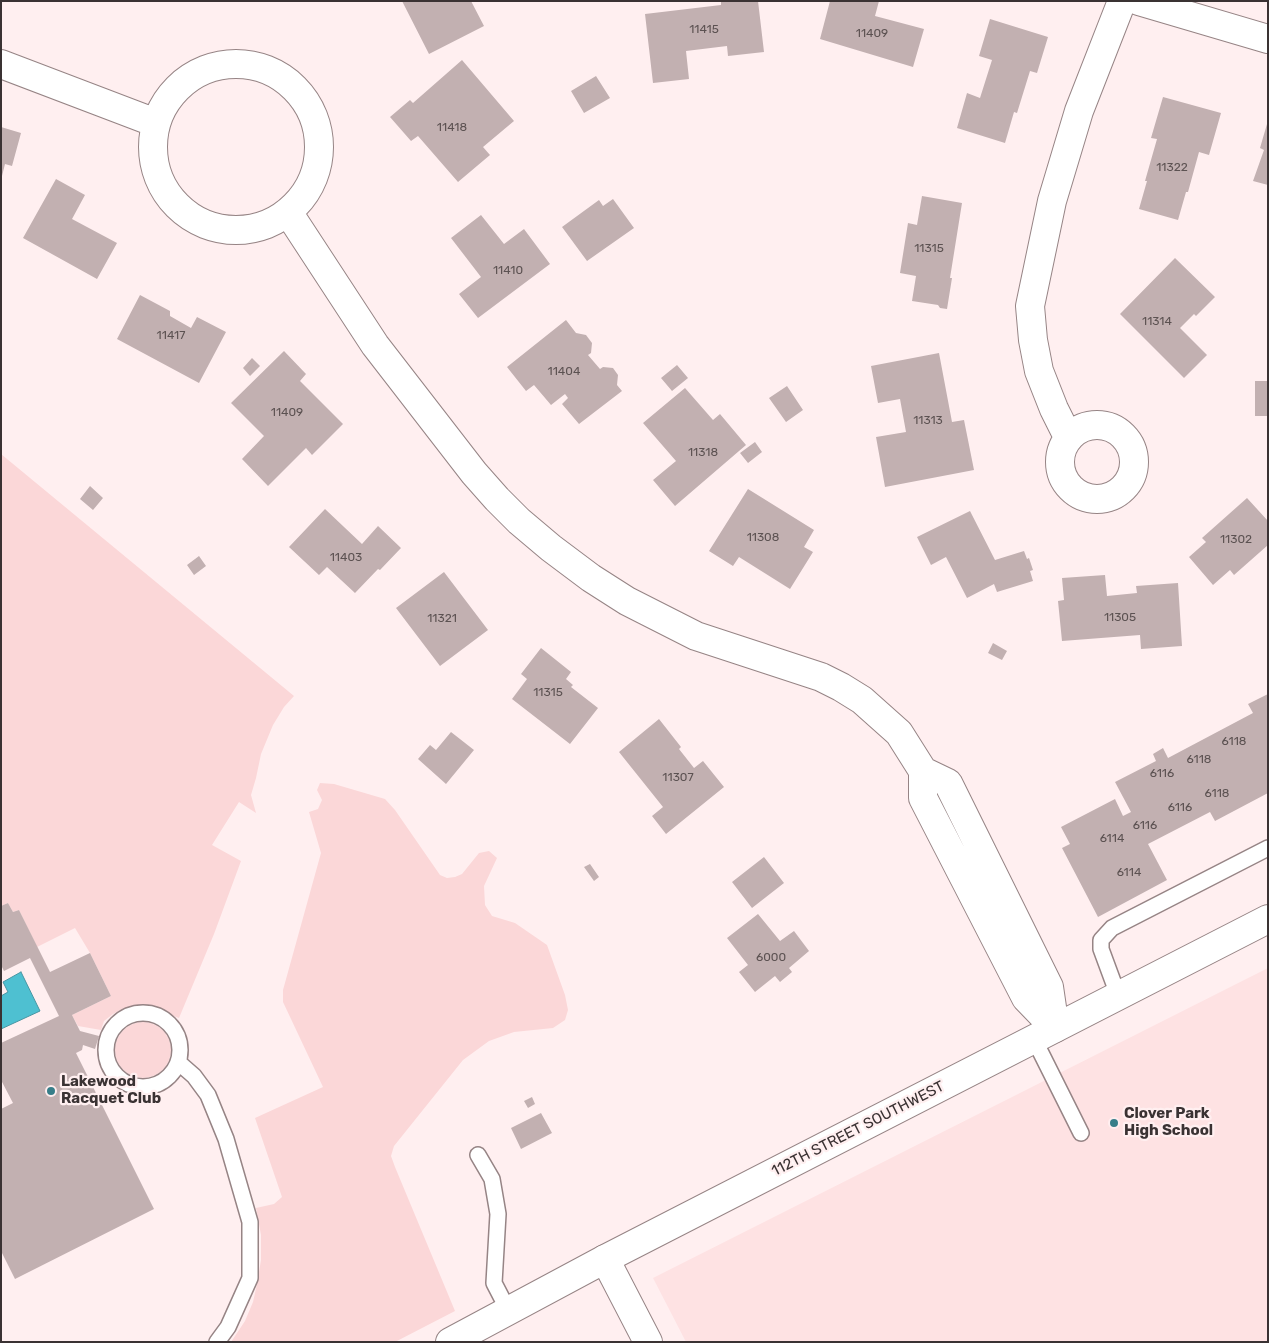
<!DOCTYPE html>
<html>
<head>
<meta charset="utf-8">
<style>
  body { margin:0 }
  #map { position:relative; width:1269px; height:1343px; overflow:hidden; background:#ffeff0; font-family:Rubik,sans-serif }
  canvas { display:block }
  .frame { position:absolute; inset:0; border:2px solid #3a3233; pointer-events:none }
</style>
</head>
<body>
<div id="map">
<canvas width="1269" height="1343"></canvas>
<div class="frame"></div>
</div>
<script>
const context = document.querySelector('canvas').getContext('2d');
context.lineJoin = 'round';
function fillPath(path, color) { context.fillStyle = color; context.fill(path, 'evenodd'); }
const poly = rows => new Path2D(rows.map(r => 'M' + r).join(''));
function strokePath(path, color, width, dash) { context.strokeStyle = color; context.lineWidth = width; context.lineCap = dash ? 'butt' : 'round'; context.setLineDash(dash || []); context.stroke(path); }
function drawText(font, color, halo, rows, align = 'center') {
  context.font = font + ' Rubik,sans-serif'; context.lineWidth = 4.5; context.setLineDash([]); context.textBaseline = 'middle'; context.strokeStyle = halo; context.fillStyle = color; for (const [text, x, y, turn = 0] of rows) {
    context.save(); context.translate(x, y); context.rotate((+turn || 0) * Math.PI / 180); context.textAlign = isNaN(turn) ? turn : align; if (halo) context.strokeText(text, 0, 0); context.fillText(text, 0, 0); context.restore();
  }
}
const built = poly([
  [1268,968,1268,1342,686,1342,653,1278]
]);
const green = poly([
  [1,454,294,696,284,707,273,725,261,754,256,778,251,795,256,813,239,802,212,845,241,861,214,934,179,1018,144,1005,135,1006,122,1009,113,1014,104,1021,101,1030,78,1026,72,1015,111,996,90,953,75,928,37,947,19,910,13,912,8,903,1,906],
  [320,783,334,784,385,799,395,810,440,875,447,878,455,877,462,874,479,853,489,851,497,858,484,886,485,905,492,916,515,923,547,945,565,995,568,1010,565,1020,553,1028,514,1032,489,1041,463,1060,394,1146,391,1156,395,1167,455,1311,395,1342,231,1342,245,1321,253,1302,257,1284,261,1260,261,1235,256,1208,274,1204,282,1197,255,1118,323,1087,283,1002,283,990,321,853,309,812,318,809,322,800,317,790],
  '115 1050a28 28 0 1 1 56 0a28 28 0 1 1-56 0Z'
]);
const water = poly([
  [21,972,40,1011,1,1029,1,996,8,992,3,982,21,972]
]);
const building = poly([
  [402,1,471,1,484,26,429,54],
  [721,1,758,1,764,52,728,56,727,46,686,51,689,79,653,83,645,14,721,5],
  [830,1,879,1,875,16,924,29,913,67,820,39],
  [990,19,1048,37,1037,73,1030,71,1017,113,1014,112,1005,143,957,128,967,93,980,98,992,60,979,56],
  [462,60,514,121,483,147,490,155,458,182,418,136,411,141,390,117,410,100,413,103],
  [596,76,610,98,584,113,571,91],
  [1163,97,1221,113,1209,155,1199,152,1188,192,1186,192,1178,220,1139,209,1147,181,1145,181,1157,139,1151,138],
  [1267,124,1268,124,1268,185,1253,181,1264,150,1260,148],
  [1,127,21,133,12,166,5,164,2,176],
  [56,179,85,195,72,219,117,243,97,279,23,238],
  [922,196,962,203,950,278,952,278,947,309,940,308,938,305,912,301,916,276,900,273,908,223,917,225],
  [613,199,634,228,587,261,562,227,599,200,603,206],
  [481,215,504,244,524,229,550,264,478,318,459,294,481,277,451,238],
  [1175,258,1215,297,1196,316,1194,314,1180,328,1207,355,1184,378,1120,314],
  [140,295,170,311,170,316,191,328,197,317,226,332,199,383,117,339],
  [566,320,576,333,586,335,592,343,591,353,588,355,600,369,603,367,613,368,618,375,617,385,622,391,579,424,562,404,568,398,565,394,551,405,534,385,526,391,507,367],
  [284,351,306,374,300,381,343,424,312,455,306,448,268,486,242,459,264,436,231,403],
  [939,353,952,422,964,420,974,470,885,487,876,437,906,432,900,399,878,403,871,366],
  [252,358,260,366,250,376,243,368],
  [677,365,688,378,672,391,661,378],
  [1255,381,1268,381,1268,416,1255,416],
  [787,386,803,410,786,422,769,398],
  [685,388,713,420,720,414,746,445,675,506,653,480,676,461,643,423],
  [755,442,762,452,748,463,740,453],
  [90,486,103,498,93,510,80,499],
  [748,489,814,530,804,547,813,552,790,589,739,557,733,566,709,551],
  [1247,498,1268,521,1268,545,1234,575,1230,570,1213,585,1189,557,1206,542,1202,538],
  [325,509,362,544,378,526,401,548,380,570,378,569,355,593,327,567,319,575,289,547],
  [970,511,995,560,1024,551,1027,559,1029,558,1033,570,1030,571,1033,581,997,592,994,584,967,598,946,557,931,565,917,537],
  [199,556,206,566,194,575,187,565],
  [444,572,488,630,440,666,396,608],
  [1105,575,1107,596,1137,593,1136,586,1178,583,1182,646,1141,649,1140,635,1062,641,1058,601,1064,600,1062,578],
  [993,643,1007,651,1002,660,988,653],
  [541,648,571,672,566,679,573,685,571,687,598,708,570,744,512,699,527,679,521,674],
  [1268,694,1268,793,1215,821,1210,812,1148,844,1167,880,1098,917,1062,848,1070,844,1061,827,1115,799,1123,816,1131,812,1115,782,1156,761,1153,754,1163,748,1168,758,1253,713,1248,704],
  [659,719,681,747,679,749,694,768,703,761,724,787,666,834,652,816,663,807,619,752],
  [451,732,474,750,446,784,418,759,430,745,436,750],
  [764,857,784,883,752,908,732,882],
  [590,864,599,877,594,881,584,867],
  [8,903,13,912,19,910,50,972,90,953,111,996,72,1015,80,1031,99,1036,95,1049,83,1045,82,1050,76,1053,154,1209,15,1279,1,1251,1,1109,13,1103,1,1080,1,1043,59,1016,30,958,4,971,1,965,1,906],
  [758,914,780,941,794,931,809,951,789,968,792,972,780,982,775,976,755,992,739,972,748,965,727,938],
  [532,1097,535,1104,528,1108,524,1101],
  [541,1113,552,1133,521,1149,511,1128]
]);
const service = poly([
  [1118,995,1101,949,1101,940,1112,928,1268,848],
  '106 1050a37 37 0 1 1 74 0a37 37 0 1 1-74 0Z',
  [1034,1039,1081,1133],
  [178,1062,194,1076,208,1095,226,1139,250,1222,250,1278,228,1327,217,1342],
  [478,1155,492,1179,498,1214,494,1283,508,1310]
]);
const minor = poly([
  [1139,1,1268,39],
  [1,64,156,123],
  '153 147a83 83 0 1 1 166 0a83 83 0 1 1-166 0Z',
  [288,212,375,345,474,473,497,499,519,521,551,548,591,578,627,601,696,636,821,677,841,687,862,700,899,733,923,771,923,798,1026,998,1055,1028],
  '1060 462a37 37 0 1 1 74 0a37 37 0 1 1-74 0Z',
  [1070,436,1066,433,1054,409,1039,371,1033,340,1030,306,1052,201,1079,111,1122,1],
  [923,771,948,783,1049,987,1055,1028],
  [605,1259,648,1342]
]);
const tertiary = poly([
  [450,1342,605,1259,1268,919]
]);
const markers = [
  [51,1091,5,"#377e89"],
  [1114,1123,5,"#377e89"]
];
const numberNames = [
  ["11415",704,30],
  ["11409",872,34],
  ["11418",452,128],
  ["11322",1172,168],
  ["11315",929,249],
  ["11410",508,271],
  ["11314",1157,322],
  ["11417",171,336],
  ["11404",564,372],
  ["11409",287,413],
  ["11313",928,421],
  ["11318",703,453],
  ["11308",763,538],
  ["11302",1236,540],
  ["11403",346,558],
  ["11305",1120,618],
  ["11321",442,619],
  ["11315",548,693],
  ["6118",1234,742],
  ["6118",1199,760],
  ["6116",1162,774],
  ["11307",678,778],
  ["6118",1217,794],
  ["6116",1180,808],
  ["6116",1145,826],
  ["6114",1112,839],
  ["6114",1129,873],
  ["6000",771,958]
];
const poiNames = [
  ["Lakewood",61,1082],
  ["Racquet Club",61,1099],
  ["Clover Park",1124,1114],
  ["High School",1124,1131]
];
const streetNames = [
  ["112TH STREET SOUTHWEST",858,1129,-27]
];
fillPath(built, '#fee2e3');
fillPath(green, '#fbd7d8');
fillPath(water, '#4ec0d1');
strokePath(water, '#4895a2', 1);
fillPath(building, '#c2b0b1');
strokePath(service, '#968485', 18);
strokePath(minor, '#968485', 30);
strokePath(tertiary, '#968485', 30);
strokePath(service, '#fff', 15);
strokePath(minor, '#fff', 28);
strokePath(tertiary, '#fff', 28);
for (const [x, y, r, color] of markers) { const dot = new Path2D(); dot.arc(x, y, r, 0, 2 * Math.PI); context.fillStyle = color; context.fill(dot); strokePath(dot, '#ffeff0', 2); }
drawText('12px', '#5c5252', null, numberNames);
drawText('bold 15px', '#3a3233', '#ffeff0', poiNames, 'left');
drawText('15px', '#3a3233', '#ffeff0', streetNames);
</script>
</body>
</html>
